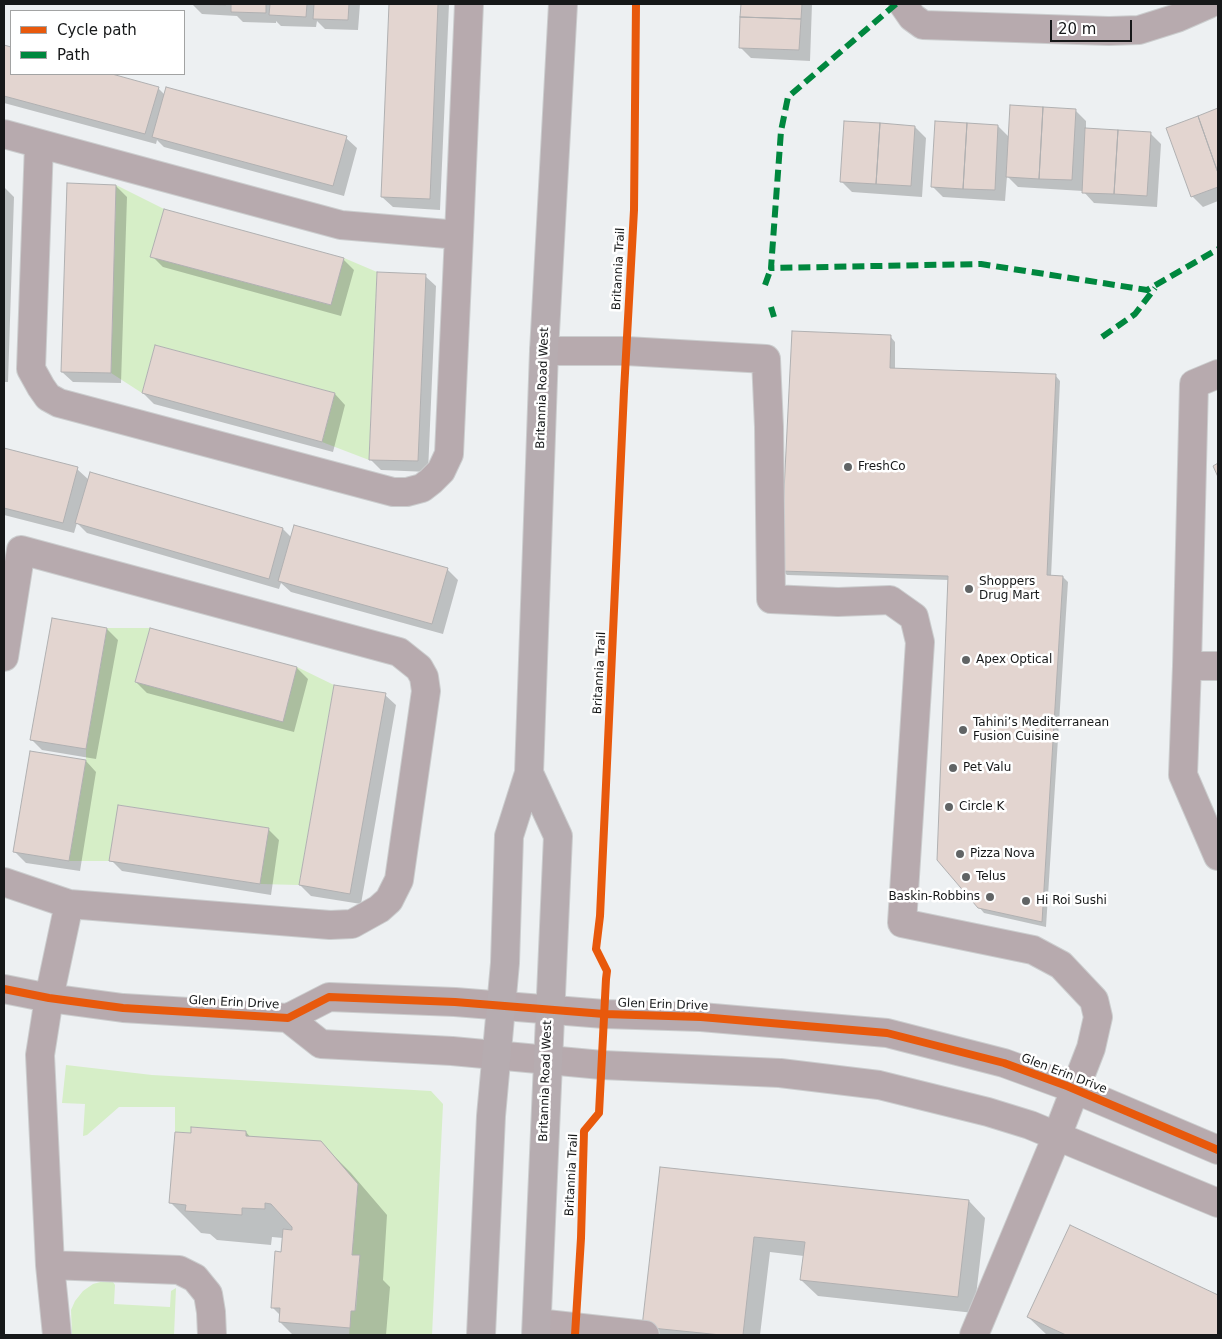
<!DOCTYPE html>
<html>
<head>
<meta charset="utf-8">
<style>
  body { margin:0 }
  #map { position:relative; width:1222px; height:1339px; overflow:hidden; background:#edf0f2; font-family:"DejaVu Sans",sans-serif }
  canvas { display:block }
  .frame { position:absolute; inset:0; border:5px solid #161819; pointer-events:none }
  .legend { position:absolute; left:10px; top:10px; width:175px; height:65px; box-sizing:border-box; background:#fff; border:1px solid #a2a3a3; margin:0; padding:6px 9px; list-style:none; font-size:15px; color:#161819 }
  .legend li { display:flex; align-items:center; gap:10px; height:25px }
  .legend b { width:25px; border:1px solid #a2a3a3 }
  .scale { position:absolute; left:1050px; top:20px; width:82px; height:22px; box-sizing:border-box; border:2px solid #161819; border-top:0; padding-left:6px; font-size:15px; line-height:18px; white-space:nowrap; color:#161819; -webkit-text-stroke:4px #fff; paint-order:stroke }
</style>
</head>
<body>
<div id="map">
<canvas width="1222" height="1339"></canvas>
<div class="frame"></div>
<ul class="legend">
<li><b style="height:6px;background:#e8590c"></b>Cycle path</li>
<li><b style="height:6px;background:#00873e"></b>Path</li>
</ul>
<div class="scale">20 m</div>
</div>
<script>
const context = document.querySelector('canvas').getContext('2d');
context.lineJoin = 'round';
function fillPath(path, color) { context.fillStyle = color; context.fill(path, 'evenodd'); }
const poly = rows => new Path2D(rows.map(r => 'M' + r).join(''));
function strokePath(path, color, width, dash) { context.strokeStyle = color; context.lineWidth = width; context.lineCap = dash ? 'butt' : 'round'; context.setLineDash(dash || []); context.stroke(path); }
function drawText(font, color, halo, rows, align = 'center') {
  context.font = font + ' "DejaVu Sans",sans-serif'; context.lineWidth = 5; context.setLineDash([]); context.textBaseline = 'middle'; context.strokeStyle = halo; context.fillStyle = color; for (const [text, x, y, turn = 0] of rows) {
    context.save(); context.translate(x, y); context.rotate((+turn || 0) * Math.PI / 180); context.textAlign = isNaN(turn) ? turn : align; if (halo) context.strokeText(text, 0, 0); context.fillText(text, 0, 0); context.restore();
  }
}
const green = poly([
  [116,185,164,209,151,257,330,305,344,258,377,272,369,460,322,442,335,393,155,345,142,393,111,373],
  [107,628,150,628,135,682,282,721,297,667,334,685,299,885,260,884,268,828,119,805,109,861,69,861,86,760,86,749],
  [66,1065,152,1075,431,1091,443,1104,432,1335,349,1335,351,1311,356,1310,360,1256,352,1255,358,1184,246,1136,246,1131,192,1127,191,1133,175,1132,175,1107,119,1107,87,1135,83,1136,85,1104,62,1103],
  [104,1281,113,1282,115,1285,114,1304,170,1307,171,1291,176,1288,174,1335,72,1335,71,1310,75,1301,83,1291,93,1284]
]);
const shadow = poly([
  [163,4,360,4,358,30,325,29,317,21,316,27,281,26,276,21,276,23,243,22,237,16,202,14,193,5],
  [391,4,449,4,440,210,393,207,382,197],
  [742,4,812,4,810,61,751,58,740,47],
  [4,46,11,48,11,74,107,74,158,88,165,95,346,138,357,148,344,196,164,147,157,140,156,144,4,103],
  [1075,110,1086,121,1086,129,1150,133,1161,144,1157,207,1094,203,1083,191,1018,187,1007,176,1005,201,943,197,932,186,998,126,1010,138],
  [1218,110,1218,201,1203,207,1192,196,1167,129],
  [915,127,926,138,922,197,852,192,841,181],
  [116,186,127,197,121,383,73,382,62,372],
  [4,187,14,197,8,382,4,382],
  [152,256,343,259,354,270,341,316,163,267],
  [425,276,436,286,428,472,381,470,370,459],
  [890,336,895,342,895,370,1055,375,1060,381,1051,577,1063,577,1068,582,1046,927,984,913,979,907,949,580,787,575,782,570],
  [143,393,335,394,345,405,333,452,154,404],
  [4,449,77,469,89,480,90,474,283,529,292,538,447,569,458,580,443,634,291,592,281,583,279,589,87,533,77,523,74,533,4,515],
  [107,629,118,640,96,759,42,750,31,739],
  [151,629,297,668,308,679,294,732,147,693,136,682],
  [385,695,396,705,361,904,311,896,300,885],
  [86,761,96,772,80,871,26,863,15,852],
  [268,829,279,840,271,895,122,871,111,860],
  [246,1132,251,1138,320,1142,351,1173,387,1215,383,1280,390,1287,386,1335,293,1335,280,1322,280,1315,272,1307,283,1238,272,1237,271,1245,217,1240,210,1234,201,1233,171,1203,192,1134],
  [661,1168,969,1201,985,1218,974,1313,818,1296,801,1280,804,1256,770,1252,760,1335,653,1335],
  [1071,1227,1218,1297,1218,1335,1047,1335,1028,1317]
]);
const building = poly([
  [190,4,226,4,226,5,190,4],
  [231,4,266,4,266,13,231,12,231,4],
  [270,4,307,4,306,17,269,15,270,4],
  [314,4,349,4,348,20,313,19,314,4],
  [389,4,438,4,430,199,381,197,389,4],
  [741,4,802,4,801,19,740,17,741,4],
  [740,17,801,19,799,50,739,48,740,17],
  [4,45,11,47,11,74,112,74,159,87,145,134,4,96,4,45],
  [166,87,347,136,333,186,152,137,166,87],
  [1010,105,1043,107,1039,179,1006,177,1010,105],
  [1043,107,1076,109,1072,180,1039,179,1043,107],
  [1218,108,1218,173,1198,116,1218,108],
  [1198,116,1218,173,1218,187,1191,197,1166,128,1198,116],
  [844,121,880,123,876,184,840,182,844,121],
  [935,121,967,123,963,189,931,187,935,121],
  [880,123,915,126,911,186,876,184,880,123],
  [967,123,998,125,995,190,963,189,967,123],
  [1085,128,1118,130,1114,194,1082,193,1085,128],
  [1118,130,1151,132,1147,196,1114,194,1118,130],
  [67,183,116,185,111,373,61,372,67,183],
  [164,209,344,258,331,305,150,257,164,209],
  [377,272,426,274,418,461,369,460,377,272],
  [792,331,891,335,890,368,1056,374,1047,575,1063,576,1042,922,978,908,937,860,948,576,780,571,792,331],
  [155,345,335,393,322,442,142,393,155,345],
  [4,448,78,467,63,523,4,508,4,448],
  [1218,463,1218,477,1213,466,1218,463],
  [90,472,283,528,269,579,75,523,90,472],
  [294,525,448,568,432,624,278,581,294,525],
  [52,618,107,628,86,749,30,740,52,618],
  [150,628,297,667,283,722,135,682,150,628],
  [334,685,386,693,350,894,299,885,334,685],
  [30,751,86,760,69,861,13,852,30,751],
  [118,805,269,828,260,884,109,861,118,805],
  [191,1127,246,1131,246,1136,321,1141,358,1184,352,1255,360,1255,355,1311,351,1311,350,1328,279,1322,280,1308,271,1308,275,1251,281,1252,283,1229,292,1230,292,1227,271,1204,265,1203,265,1209,242,1208,242,1215,185,1211,186,1205,169,1203,175,1132,191,1133,191,1127],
  [660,1167,969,1200,958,1297,800,1280,805,1242,754,1237,743,1335,721,1335,642,1327,660,1167],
  [1070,1225,1218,1295,1218,1335,1066,1335,1027,1317,1070,1225]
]);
const minor = poly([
  [903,4,912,17,923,25,1109,31,1139,30,1177,18,1209,4],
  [4,134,341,225,459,235,449,454,441,471,431,481,422,488,407,492,393,492,59,403,48,397,41,387,31,369,39,144],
  [459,235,469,4],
  [544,351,626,351,766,359,769,427,771,599,838,602,890,600,914,617,920,642,902,923,1033,950,1061,965,1094,1000,1098,1017,1091,1048,1057,1136,974,1335],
  [1218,374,1194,384,1187,666,1218,666],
  [4,657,21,550,399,652,419,668,424,677,426,691,399,880,389,900,379,909,352,924,330,925,69,904,4,882],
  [1187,666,1183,775,1218,856],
  [4,989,49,998,123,1008,288,1018,329,997,455,1002,604,1014,701,1017,887,1033,1004,1063,1067,1086,1218,1150],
  [288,1018,321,1044,452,1051,602,1065,780,1073,879,1085,988,1112,1030,1125,1218,1203],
  [50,1265,179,1270,195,1278,208,1294,211,1312,212,1335],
  [537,1323,645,1335],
  [57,1335,50,1265,40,1055,49,998,69,904]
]);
const major = poly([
  [529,773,558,836,536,1335],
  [481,1335,491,1116,505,963,509,836,529,773,544,351,563,4]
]);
const quiet = poly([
  [896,4,788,97,781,131,771,268,981,264,1147,290,1218,249],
  [765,285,771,268],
  [771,307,774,317],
  [1102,337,1135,314,1155,288]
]);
const cycleway = poly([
  [4,989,49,998,123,1008,288,1018,329,997,455,1002,604,1014,701,1017,887,1033,1004,1063,1067,1086,1218,1150],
  [575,1335,581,1238,584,1131,599,1113,606,979,607,971,596,949,600,916,624,391,634,210,636,4]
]);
const markers = [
  [848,467,5,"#616465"],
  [969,589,5,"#616465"],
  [966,660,5,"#616465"],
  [963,730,5,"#616465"],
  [953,768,5,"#616465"],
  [949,807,5,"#616465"],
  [960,854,5,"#616465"],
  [966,877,5,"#616465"],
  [990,897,5,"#616465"],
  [1026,901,5,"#616465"]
];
const streetNames = [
  ["Britannia Trail",619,269,-87],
  ["Britannia Road West",543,388,-88],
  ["Britannia Trail",600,673,-87],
  ["Glen Erin Drive",234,1003,3],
  ["Glen Erin Drive",663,1005,2],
  ["Glen Erin Drive",1064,1074,21],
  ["Britannia Road West",546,1081,-88],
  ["Britannia Trail",572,1175,-87]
];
const poiNames = [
  ["FreshCo",858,467],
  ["Shoppers",979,582],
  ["Drug Mart",979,596],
  ["Apex Optical",976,660],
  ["Tahini’s Mediterranean",973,723],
  ["Fusion Cuisine",973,737],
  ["Pet Valu",963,768],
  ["Circle K",959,807],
  ["Pizza Nova",970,854],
  ["Telus",976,877],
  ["Baskin-Robbins",980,897,"right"],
  ["Hi Roi Sushi",1036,901]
];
fillPath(green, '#d6eec7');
fillPath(shadow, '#0003');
fillPath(building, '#e3d5d0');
strokePath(building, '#b0b0b1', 1);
strokePath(minor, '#cbcdce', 30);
strokePath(major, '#cbcdce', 30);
strokePath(minor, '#b7aaae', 28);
strokePath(major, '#b6acb0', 28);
strokePath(quiet, '#00873e', 6, [12, 6]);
strokePath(cycleway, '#e8590c', 8);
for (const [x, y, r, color] of markers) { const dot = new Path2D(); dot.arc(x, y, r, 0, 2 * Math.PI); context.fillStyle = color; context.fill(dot); strokePath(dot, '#fff', 2); }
drawText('12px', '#161819', '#fff', streetNames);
drawText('12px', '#161819', '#fff', poiNames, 'left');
</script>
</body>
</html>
